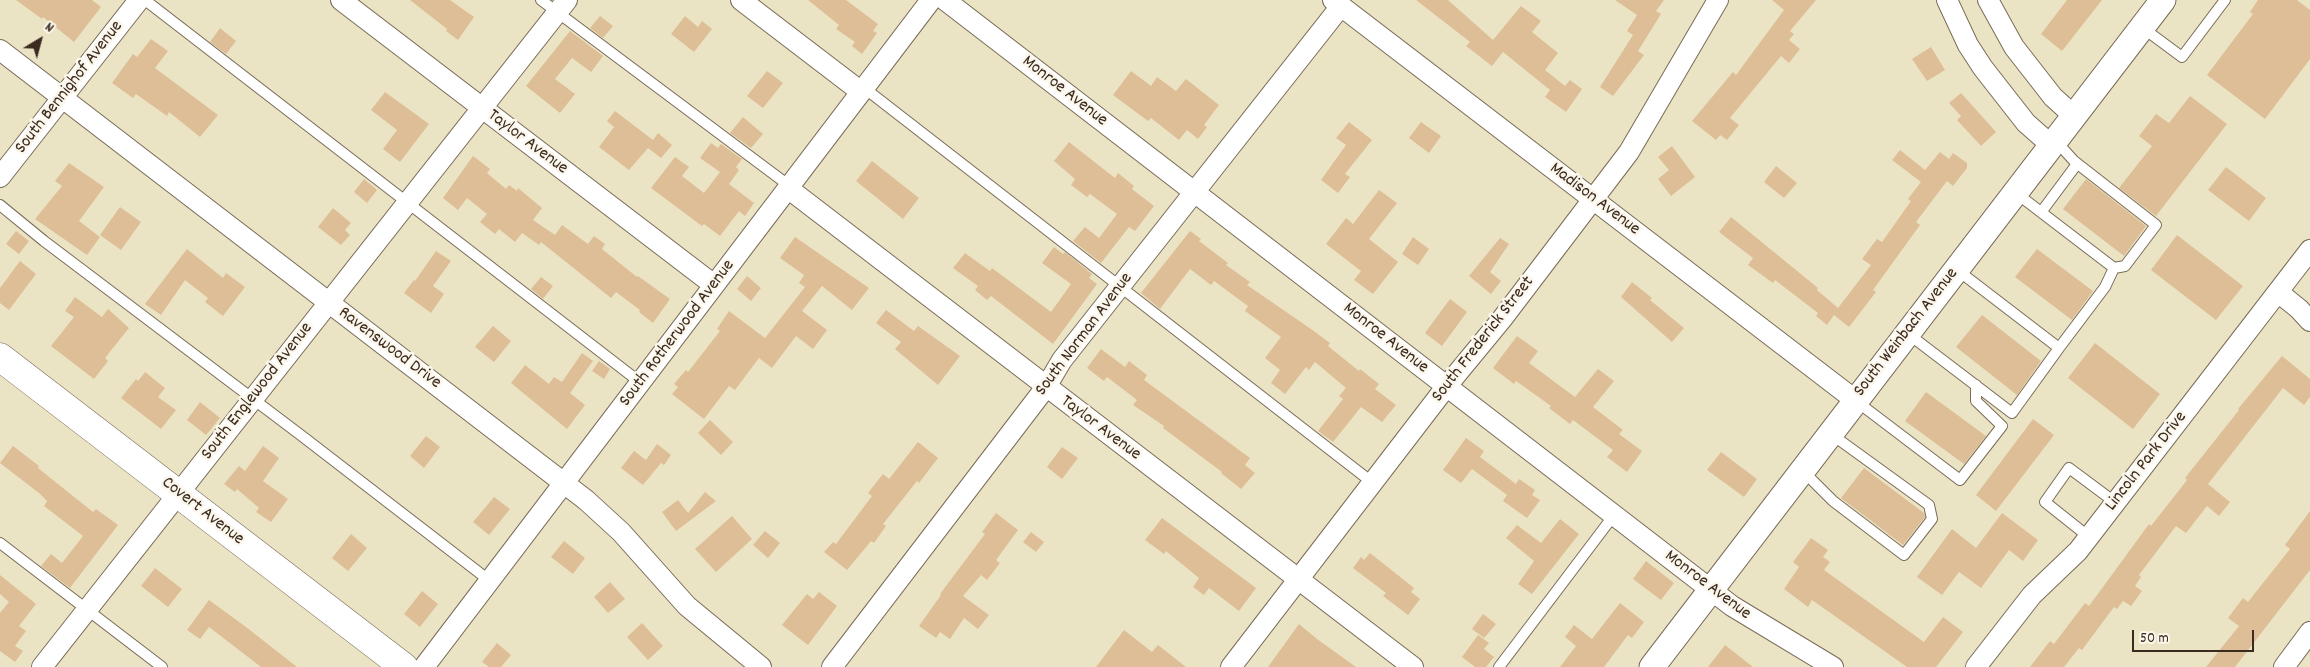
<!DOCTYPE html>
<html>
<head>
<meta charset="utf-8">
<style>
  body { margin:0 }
  #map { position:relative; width:2310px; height:667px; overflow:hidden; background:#ebe4c4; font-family:Dekko,sans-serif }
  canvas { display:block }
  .north { position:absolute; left:15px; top:15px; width:50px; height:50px; -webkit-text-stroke:4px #fbf7ec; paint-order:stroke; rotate:37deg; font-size:14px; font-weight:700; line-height:20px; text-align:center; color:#3b2a1e }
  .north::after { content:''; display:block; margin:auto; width:18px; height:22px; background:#3b2a1e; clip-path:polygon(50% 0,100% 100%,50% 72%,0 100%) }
  .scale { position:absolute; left:2132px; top:630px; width:122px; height:22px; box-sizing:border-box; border:2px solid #3b2a1e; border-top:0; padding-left:6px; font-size:15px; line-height:18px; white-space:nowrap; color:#3b2a1e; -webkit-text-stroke:4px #fbf7ec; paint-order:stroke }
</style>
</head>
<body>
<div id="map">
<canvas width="2310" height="667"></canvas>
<div class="north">N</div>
<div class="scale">50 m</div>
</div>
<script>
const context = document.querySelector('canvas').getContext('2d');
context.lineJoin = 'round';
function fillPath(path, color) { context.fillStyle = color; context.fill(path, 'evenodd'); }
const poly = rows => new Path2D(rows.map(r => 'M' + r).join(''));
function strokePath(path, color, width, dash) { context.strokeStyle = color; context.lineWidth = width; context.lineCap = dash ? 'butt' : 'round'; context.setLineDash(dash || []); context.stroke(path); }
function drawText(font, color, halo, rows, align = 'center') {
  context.font = font + ' Dekko,sans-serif'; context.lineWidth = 5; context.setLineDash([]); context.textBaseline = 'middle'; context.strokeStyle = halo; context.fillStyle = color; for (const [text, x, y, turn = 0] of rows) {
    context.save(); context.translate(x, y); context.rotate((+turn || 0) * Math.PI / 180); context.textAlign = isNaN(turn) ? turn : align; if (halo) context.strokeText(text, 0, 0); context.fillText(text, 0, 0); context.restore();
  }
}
const building = poly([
  [16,0,92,0,101,7,74,42,43,17,42,19],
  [410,0,450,0,474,17,458,40,446,31,447,29],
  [808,0,846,0,878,24,873,31,877,33,862,54,852,46,855,42,836,29,839,25],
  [1416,0,1448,0,1493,40,1521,6,1541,21,1532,32,1558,53,1545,70,1565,86,1570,80,1582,89,1566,112,1545,97,1550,90,1503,52,1492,66,1466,46,1470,42],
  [1615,0,1664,0,1656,11,1661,14,1638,51,1644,55,1613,96,1600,87,1633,35,1627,31,1637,15],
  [1772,0,1816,0,1790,31,1794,34,1789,40,1800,49,1789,63,1781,56,1730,118,1739,125,1727,140,1720,135,1716,140,1692,121,1733,72,1736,75,1784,10],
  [2067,0,2102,0,2062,51,2041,34],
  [2258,0,2297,0,2310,10,2310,59,2265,119,2207,75,2253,14,2250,12],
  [600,16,613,26,603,38,590,28],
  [685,16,698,27,702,21,712,29,694,52,671,34],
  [220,28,236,41,226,54,210,42],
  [570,31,603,56,591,72,572,58,555,79,575,94,560,113,526,86],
  [151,39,168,51,155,68,218,115,200,137,169,112,167,116,136,94,133,98,112,83,133,54,137,57],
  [1931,47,1945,70,1927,81,1912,59],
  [767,71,783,83,763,108,747,96],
  [1131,71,1151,86,1157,77,1176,91,1186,79,1219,105,1204,125,1207,127,1198,139,1187,130,1179,140,1151,118,1148,121,1113,95],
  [385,92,429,124,400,162,383,149,397,130,371,110],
  [1961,93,1996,132,1981,146,1957,120,1961,116,1949,103],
  [2190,96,2227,124,2156,216,2119,188,2152,146,2139,136,2156,114,2169,123],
  [615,111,653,140,658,133,672,145,661,158,648,148,629,170,599,147,614,127,607,121],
  [743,117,763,134,751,148,730,133],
  [1349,122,1372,140,1345,174,1350,177,1338,193,1321,180,1346,145,1336,138],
  [1421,122,1441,136,1429,153,1409,138],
  [1069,142,1115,178,1118,173,1134,186,1132,189,1154,206,1135,231,1129,227,1101,263,1073,241,1085,227,1099,238,1117,214,1090,194,1087,197,1071,185,1075,179,1054,161],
  [711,143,718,148,721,144,742,159,736,167,739,170,729,184,754,203,745,216,739,211,720,236,704,224,702,226,651,188,675,157,689,167,682,176,704,193,720,172,700,158],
  [1672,146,1695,177,1671,196,1658,179,1669,170,1658,157],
  [1900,150,1925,170,1940,152,1949,159,1953,153,1967,163,1967,168,1953,186,1947,181,1916,222,1920,225,1873,290,1876,292,1849,327,1834,315,1827,325,1816,316,1818,313,1775,280,1773,283,1748,265,1753,258,1719,232,1731,217,1818,288,1817,290,1838,308,1871,265,1862,259,1877,239,1882,242,1911,201,1908,199,1921,182,1892,160],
  [473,156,490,169,487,173,506,189,509,185,517,191,518,188,542,208,533,220,555,235,562,225,588,244,594,236,605,244,602,249,637,277,638,276,670,299,653,323,639,312,640,310,616,292,611,298,541,242,539,245,522,233,515,242,499,229,495,234,480,222,487,214,467,198,458,210,443,198],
  [872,161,919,198,903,219,856,181],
  [69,163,104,187,79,221,100,237,87,255,35,219,62,186,55,181],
  [1776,166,1797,183,1784,198,1764,182],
  [2226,167,2266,198,2249,221,2208,190],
  [364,179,377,190,367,203,354,192],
  [2086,179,2146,226,2124,256,2063,209],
  [1379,190,1397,203,1369,239,1398,262,1373,294,1354,280,1361,271,1326,244,1346,218,1353,224],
  [120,207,141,222,121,250,100,235],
  [333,208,351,223,345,230,350,235,341,245,318,227],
  [16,231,29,241,19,254,6,244],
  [1190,231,1201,239,1199,241,1228,263,1226,265,1250,282,1247,285,1311,329,1330,343,1328,346,1359,371,1360,369,1379,384,1375,389,1396,405,1382,422,1361,407,1333,442,1318,431,1343,399,1339,396,1346,388,1315,362,1309,370,1306,367,1285,394,1271,383,1280,370,1265,358,1281,337,1245,311,1248,306,1214,281,1211,285,1190,269,1160,309,1141,293],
  [2177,235,2243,286,2216,320,2151,270],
  [795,237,869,288,852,310,822,286,802,311,827,330,813,349,796,336,772,368,759,358,735,390,729,386,704,419,672,394,678,387,674,384,686,370,688,372,720,331,717,329,729,311,765,338,805,287,799,283,804,275,780,258],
  [1413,237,1429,249,1418,265,1402,254],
  [1500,238,1509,244,1490,272,1501,281,1491,294,1469,276],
  [1054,247,1063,254,1065,252,1092,274,1089,278,1097,284,1053,344,991,296,987,300,975,290,978,286,953,268,965,253,990,271,992,268,1051,312,1071,284,1042,263],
  [187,249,223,278,226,273,245,287,223,316,205,302,208,298,185,280,161,315,145,304],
  [2037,249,2093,291,2072,320,2015,277],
  [436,251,451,261,433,286,444,294,431,313,404,293,414,280,415,281],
  [20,261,36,274,9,310,0,303,0,288],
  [747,276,761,288,751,301,737,289],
  [541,277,553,286,543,299,531,289],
  [1632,282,1652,298,1650,300,1684,328,1672,342,1621,297],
  [75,297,102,317,108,309,129,328,105,358,108,361,94,379,51,346,74,317,65,311],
  [1450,299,1467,312,1442,346,1425,333],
  [886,310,914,331,918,326,960,356,938,385,895,349,901,342,876,323],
  [1982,315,2041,361,2017,395,1956,347],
  [493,326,511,341,494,362,475,347],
  [1517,336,1538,351,1529,363,1575,397,1598,369,1614,381,1593,407,1623,430,1619,434,1642,451,1627,472,1607,457,1613,450,1573,420,1570,424,1549,408,1551,406,1516,381,1514,384,1493,368],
  [2095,343,2160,394,2133,429,2068,378],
  [1101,349,1125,367,1129,361,1147,375,1144,380,1250,458,1245,465,1255,473,1241,489,1221,473,1222,472,1163,428,1164,426,1133,405,1137,400,1107,377,1104,381,1087,368],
  [582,353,593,361,570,393,585,405,567,429,511,383,525,365,549,384,554,377,562,382],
  [2282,356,2310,379,2310,397,2304,405,2283,388,2208,484,2230,502,2219,516,2207,506,2186,533,2176,526,2139,575,2141,577,2135,586,2142,591,2131,606,2123,601,2117,609,2114,607,2082,650,2079,648,2064,667,2030,667,2050,641,2054,644,2085,603,2089,606,2149,524,2151,526,2187,480,2185,478,2239,410,2238,409],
  [599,361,610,369,604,379,592,371],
  [145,372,165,388,158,397,176,410,161,429,121,398,136,379,138,381],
  [1926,392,1986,436,1964,464,1905,421],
  [200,402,220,418,206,435,187,420],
  [2033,419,2054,435,1996,511,1976,495],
  [710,420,733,442,721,455,698,433],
  [426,436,440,447,424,468,410,456],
  [1466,438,1484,451,1480,457,1516,484,1519,479,1535,490,1532,495,1540,500,1527,518,1503,501,1507,495,1472,469,1461,483,1443,470],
  [918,442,938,458,919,483,917,481,883,524,886,526,874,543,871,541,847,570,824,552,833,542,836,544,872,496,868,493,883,474,889,479],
  [657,444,671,455,664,465,661,463,643,485,621,468,634,451,646,460],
  [13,446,39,466,38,468,93,512,96,509,118,525,70,588,41,566,51,554,62,563,83,536,44,506,47,501,39,493,0,463],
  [263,446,279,458,263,481,288,499,271,522,256,512,259,508,237,489,235,492,224,484,239,466,245,471],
  [1062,447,1078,458,1062,479,1047,467],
  [1721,452,1757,479,1744,497,1707,470],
  [1864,468,1924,513,1925,517,1903,545,1841,498],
  [705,492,716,501,676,531,662,512,678,500,688,513],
  [494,497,510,509,489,535,473,522],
  [2310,511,2310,570,2235,667,2206,667,2239,626,2228,618,2243,598,2248,602,2290,549,2285,545],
  [996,513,1018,530,996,560,1000,563,987,580,981,575,963,596,989,615,978,629,964,618,950,639,940,632,936,638,919,626,941,595,940,594,985,534,982,532],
  [2002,513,2038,540,2023,561,2009,550,1981,588,1959,572,1942,595,1917,577,1952,529,1976,548],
  [732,516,752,539,716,572,695,549],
  [1162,518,1256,588,1239,611,1209,588,1204,595,1193,587,1199,578,1166,551,1164,554,1145,540],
  [1560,519,1579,534,1532,594,1518,584,1534,561,1506,538,1517,525,1541,543],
  [765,531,780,543,768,558,753,545],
  [1031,532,1044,542,1036,552,1023,542],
  [351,534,367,548,348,571,332,558],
  [1811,538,1828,550,1823,557,1830,562,1824,570,1924,642,1943,617,1963,632,1936,667,1907,667,1812,600,1808,607,1784,589,1799,567,1793,562],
  [564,541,585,558,573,574,551,557],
  [1370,553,1414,588,1411,592,1420,599,1408,615,1383,596,1386,593,1353,568,1361,557,1364,560],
  [1646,561,1674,583,1661,600,1633,579],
  [155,568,182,589,168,607,141,586],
  [0,575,36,604,19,626,26,631,15,646,23,651,15,662,0,651,0,613,9,602,0,594],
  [610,582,625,599,608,613,594,597],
  [422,591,438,604,420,627,404,614],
  [819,592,837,606,808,645,782,625,807,594,813,599],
  [209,600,246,627,297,667,261,667,209,627,200,639,187,630],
  [1620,603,1644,622,1632,638,1628,635,1604,667,1560,667,1576,646,1565,637,1574,625,1592,639],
  [1483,614,1496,624,1484,638,1472,629],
  [642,623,663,646,648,660,627,637],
  [1299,624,1317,639,1356,667,1268,667],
  [1124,630,1152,652,1158,645,1186,667,1096,667],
  [1478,635,1489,643,1484,649,1494,657,1486,667,1475,667,1462,657],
  [497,643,511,655,501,667,489,667,482,662],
  [1725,645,1753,667,1708,667]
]);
const service = poly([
  [145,0,641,383],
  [541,0,791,187],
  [2143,28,2182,57,2225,0],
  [863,87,1373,483],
  [2016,193,2114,268],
  [0,205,44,241,302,436,490,581],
  [2042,211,2077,164],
  [1956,269,2059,348,2105,287,2114,268,2125,266,2156,225,2074,161,2056,141],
  [1907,333,2012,413,2059,348],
  [1856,401,1960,480,2002,426,1976,401,1976,385],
  [1803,471,1833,501,1904,555,1932,519,1929,505,1831,434],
  [2089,537,2045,502,2069,468,2116,503],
  [0,543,162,667],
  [1499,667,1614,515]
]);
const minor = poly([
  [341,0,714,285],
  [741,0,860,91],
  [945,0,1732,606,1833,667],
  [1333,0,1855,400],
  [1947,0,1968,45,1983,68,2026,123,2051,145],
  [1988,0,2014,47,2053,97,2074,116],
  [0,50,586,500,621,532,687,606,761,667],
  [0,177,139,0],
  [789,189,1413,667],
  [2278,292,2299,309,2310,321],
  [42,667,567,0],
  [424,667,931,0],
  [832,667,1046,387,1062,360,1341,6],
  [1231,667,1446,387,1502,319,1629,152,1718,0],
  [1976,667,2032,595,2078,551,2310,250],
  [2284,667,2310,632]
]);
const tertiary = poly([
  [1652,667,2163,0]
]);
const secondary = poly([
  [0,357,404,667]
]);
const streetNames = [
  ["South Bennighof Avenue",70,88,-52],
  ["Monroe Avenue",1064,92,38],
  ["Taylor Avenue",527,143,37],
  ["Madison Avenue",1594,200,37],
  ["South Weinbach Avenue",1907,333,-52],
  ["South Rotherwood Avenue",678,334,-53],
  ["South Norman Avenue",1085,335,-53],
  ["Monroe Avenue",1385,339,38],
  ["South Frederick Street",1484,340,-52],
  ["Ravenswood Drive",389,349,37],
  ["South Englewood Avenue",258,392,-52],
  ["Taylor Avenue",1100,429,37],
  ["Lincoln Park Drive",2147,462,-52],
  ["Covert Avenue",202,512,38],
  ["Monroe Avenue",1707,586,37]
];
fillPath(building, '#debe96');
strokePath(service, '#796b58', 12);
strokePath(minor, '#796b58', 22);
strokePath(tertiary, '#796b58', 27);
strokePath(secondary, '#796b58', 29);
strokePath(service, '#fff', 10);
strokePath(minor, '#fff', 20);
strokePath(tertiary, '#fff', 25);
strokePath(secondary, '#fff', 28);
drawText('18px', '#3b2a1e', '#fbf7ec', streetNames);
</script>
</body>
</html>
